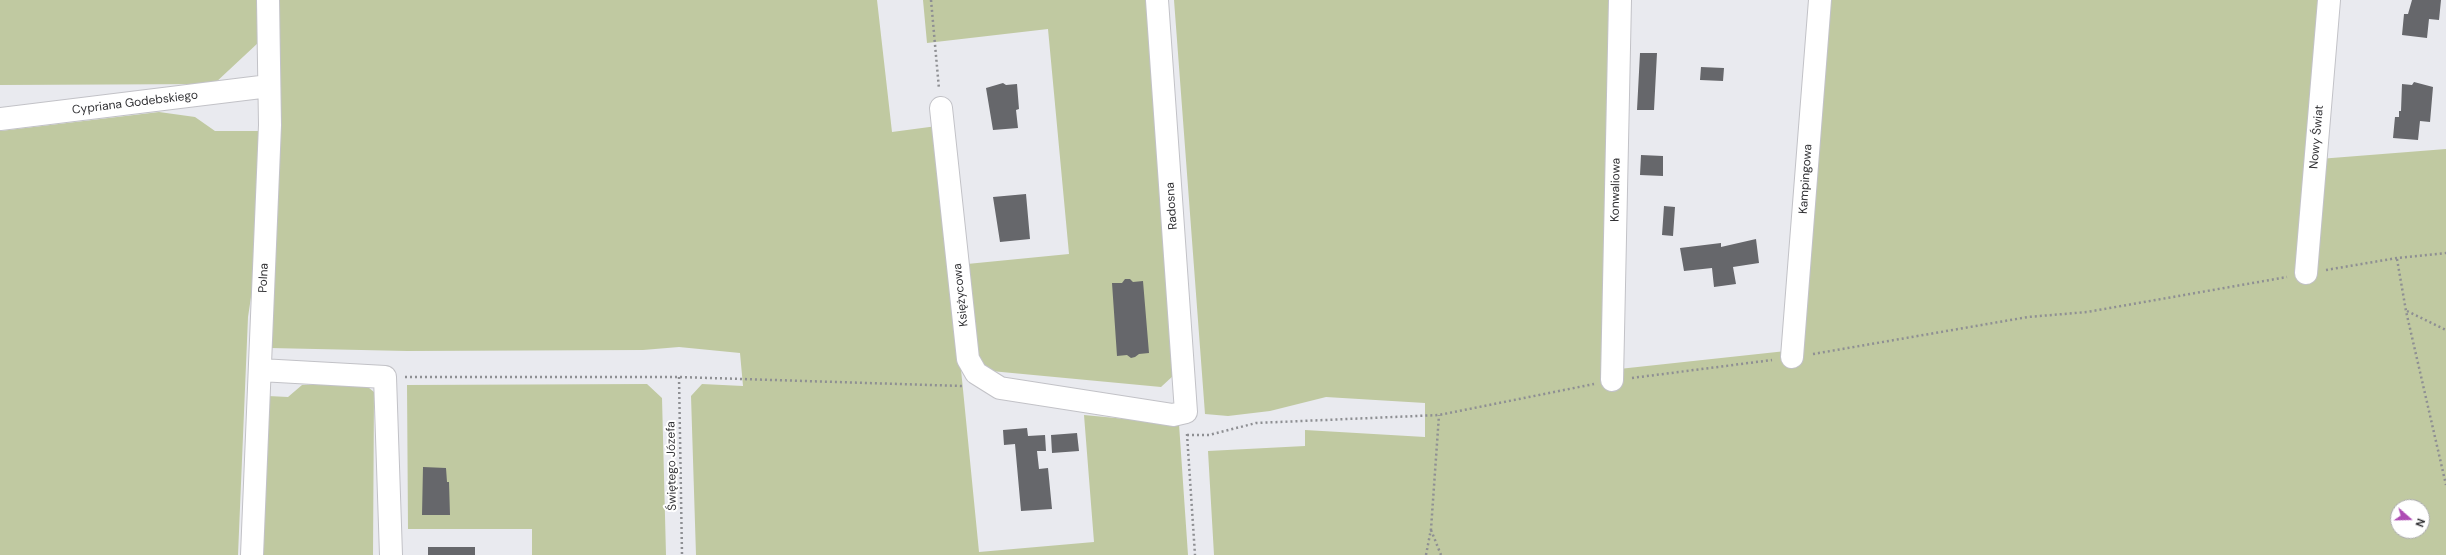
<!DOCTYPE html>
<html>
<head>
<meta charset="utf-8">
<style>
  body { margin:0 }
  #map { position:relative; width:2446px; height:555px; overflow:hidden; background:#e9eaef; font-family:"DM Sans",sans-serif }
  canvas { display:block }
  .north { position:absolute; left:2390px; top:499px; width:40px; height:40px; box-sizing:border-box; background:#fff; border:1px solid #adadae; border-radius:50%; rotate:110deg; font-size:11px; font-weight:700; line-height:16px; text-align:center; color:#323235 }
  .north::after { content:''; display:block; margin:auto; width:14px; height:18px; background:#ae4cb4; clip-path:polygon(50% 0,100% 100%,50% 72%,0 100%) }
</style>
</head>
<body>
<div id="map">
<canvas width="2446" height="555"></canvas>
<div class="north">N</div>
</div>
<script>
const context = document.querySelector('canvas').getContext('2d');
context.lineJoin = 'round';
function fillPath(path, color) { context.fillStyle = color; context.fill(path, 'evenodd'); }
const poly = rows => new Path2D(rows.map(r => 'M' + r).join(''));
function strokePath(path, color, width, dash) { context.strokeStyle = color; context.lineWidth = width; context.lineCap = dash ? 'butt' : 'round'; context.setLineDash(dash || []); context.stroke(path); }
function drawText(font, color, halo, rows, align = 'center') {
  context.font = font + ' "DM Sans",sans-serif'; context.lineWidth = 4; context.setLineDash([]); context.textBaseline = 'middle'; context.strokeStyle = halo; context.fillStyle = color; for (const [text, x, y, turn = 0] of rows) {
    context.save(); context.translate(x, y); context.rotate((+turn || 0) * Math.PI / 180); context.textAlign = isNaN(turn) ? turn : align; if (halo) context.strokeText(text, 0, 0); context.fillText(text, 0, 0); context.restore();
  }
}
const green = poly([
  [0,0,259,0,259,42,214,84,0,85],
  [280,0,877,0,892,132,937,126,979,552,1094,542,1084,415,1179,424,1188,555,696,555,691,396,702,384,743,386,740,353,679,347,643,350,407,351,270,348,280,118],
  [923,0,1147,0,1174,375,1161,387,991,371,977,359,967,264,1069,254,1048,29,927,43],
  [1174,0,1616,0,1619,369,1786,351,1826,0,2323,0,2319,159,2446,149,2446,555,1214,555,1208,451,1305,446,1305,430,1425,437,1425,403,1326,397,1270,411,1228,416,1205,414],
  [2398,507,2422,507,2422,531,2398,531],
  [159,112,195,117,215,131,261,131,258,251,248,317,238,555,0,555,0,131],
  [363,383,374,392,373,555,261,555,268,396,288,397,302,385],
  [647,384,662,398,666,555,532,555,532,529,408,529,407,385]
]);
const building = poly([
  [2412,0,2441,0,2439,20,2429,19,2427,38,2402,35,2404,14,2408,14],
  [1640,53,1657,53,1654,110,1637,110],
  [1701,67,1724,68,1723,81,1700,80],
  [2414,82,2433,87,2430,122,2420,121,2418,140,2393,138,2395,117,2399,117,2399,111,2401,111,2402,84,2412,85],
  [1003,83,1006,85,1017,84,1019,109,1016,110,1018,128,993,130,986,88],
  [1641,155,1663,156,1663,176,1640,175],
  [1026,194,1030,239,1000,242,993,197],
  [1664,206,1675,207,1673,236,1662,235],
  [1756,239,1759,263,1733,267,1736,284,1714,287,1712,268,1684,271,1680,248,1721,243,1721,247],
  [1125,279,1130,279,1133,282,1143,281,1149,353,1139,354,1135,357,1131,358,1127,355,1117,356,1112,283,1122,283],
  [1027,428,1028,436,1045,435,1046,451,1037,451,1039,469,1048,468,1052,509,1021,511,1015,444,1004,445,1003,430],
  [1077,433,1079,451,1052,453,1051,435],
  [423,467,446,468,447,482,449,482,450,515,422,515],
  [428,547,475,547,475,555,428,555]
]);
const path = poly([
  [931,0,939,89],
  [2397,259,2406,311,2446,485],
  [2326,270,2397,258,2446,253],
  [2407,311,2446,330],
  [1813,354,2028,317,2087,312,2287,277],
  [405,377,679,377,962,386],
  [679,377,682,555],
  [1632,378,1772,360],
  [1187,434,1195,555],
  [1187,435,1209,435,1256,423,1439,415,1594,384],
  [1431,530,1441,555],
  [1426,555,1431,529,1439,415]
]);
const minor = poly([
  [941,108,968,359,976,373,1000,388,1173,415,1186,412,1157,0],
  [0,119,269,86],
  [2306,273,2329,0],
  [1792,357,1820,0],
  [260,370,385,377,391,555],
  [1612,380,1620,0],
  [252,555,270,125,268,0]
]);
const streetNames = [
  ["Cypriana Godebskiego",135,103,-7],
  ["Nowy Świat",2317,137,-85],
  ["Kampingowa",1806,179,-86],
  ["Konwaliowa",1616,190,-89],
  ["Radosna",1172,206,-94],
  ["Polna",264,278,-88],
  ["Księżycowa",961,295,-96],
  ["Świętego Józefa",672,466,-91]
];
fillPath(green, '#c0c9a1');
fillPath(building, '#66676b');
strokePath(minor, '#c2c2c7', 24);
strokePath(path, '#8e8f93', 2.5, [2, 3]);
strokePath(minor, '#fff', 22);
drawText('12px', '#323235', '#fff', streetNames);
</script>
</body>
</html>
